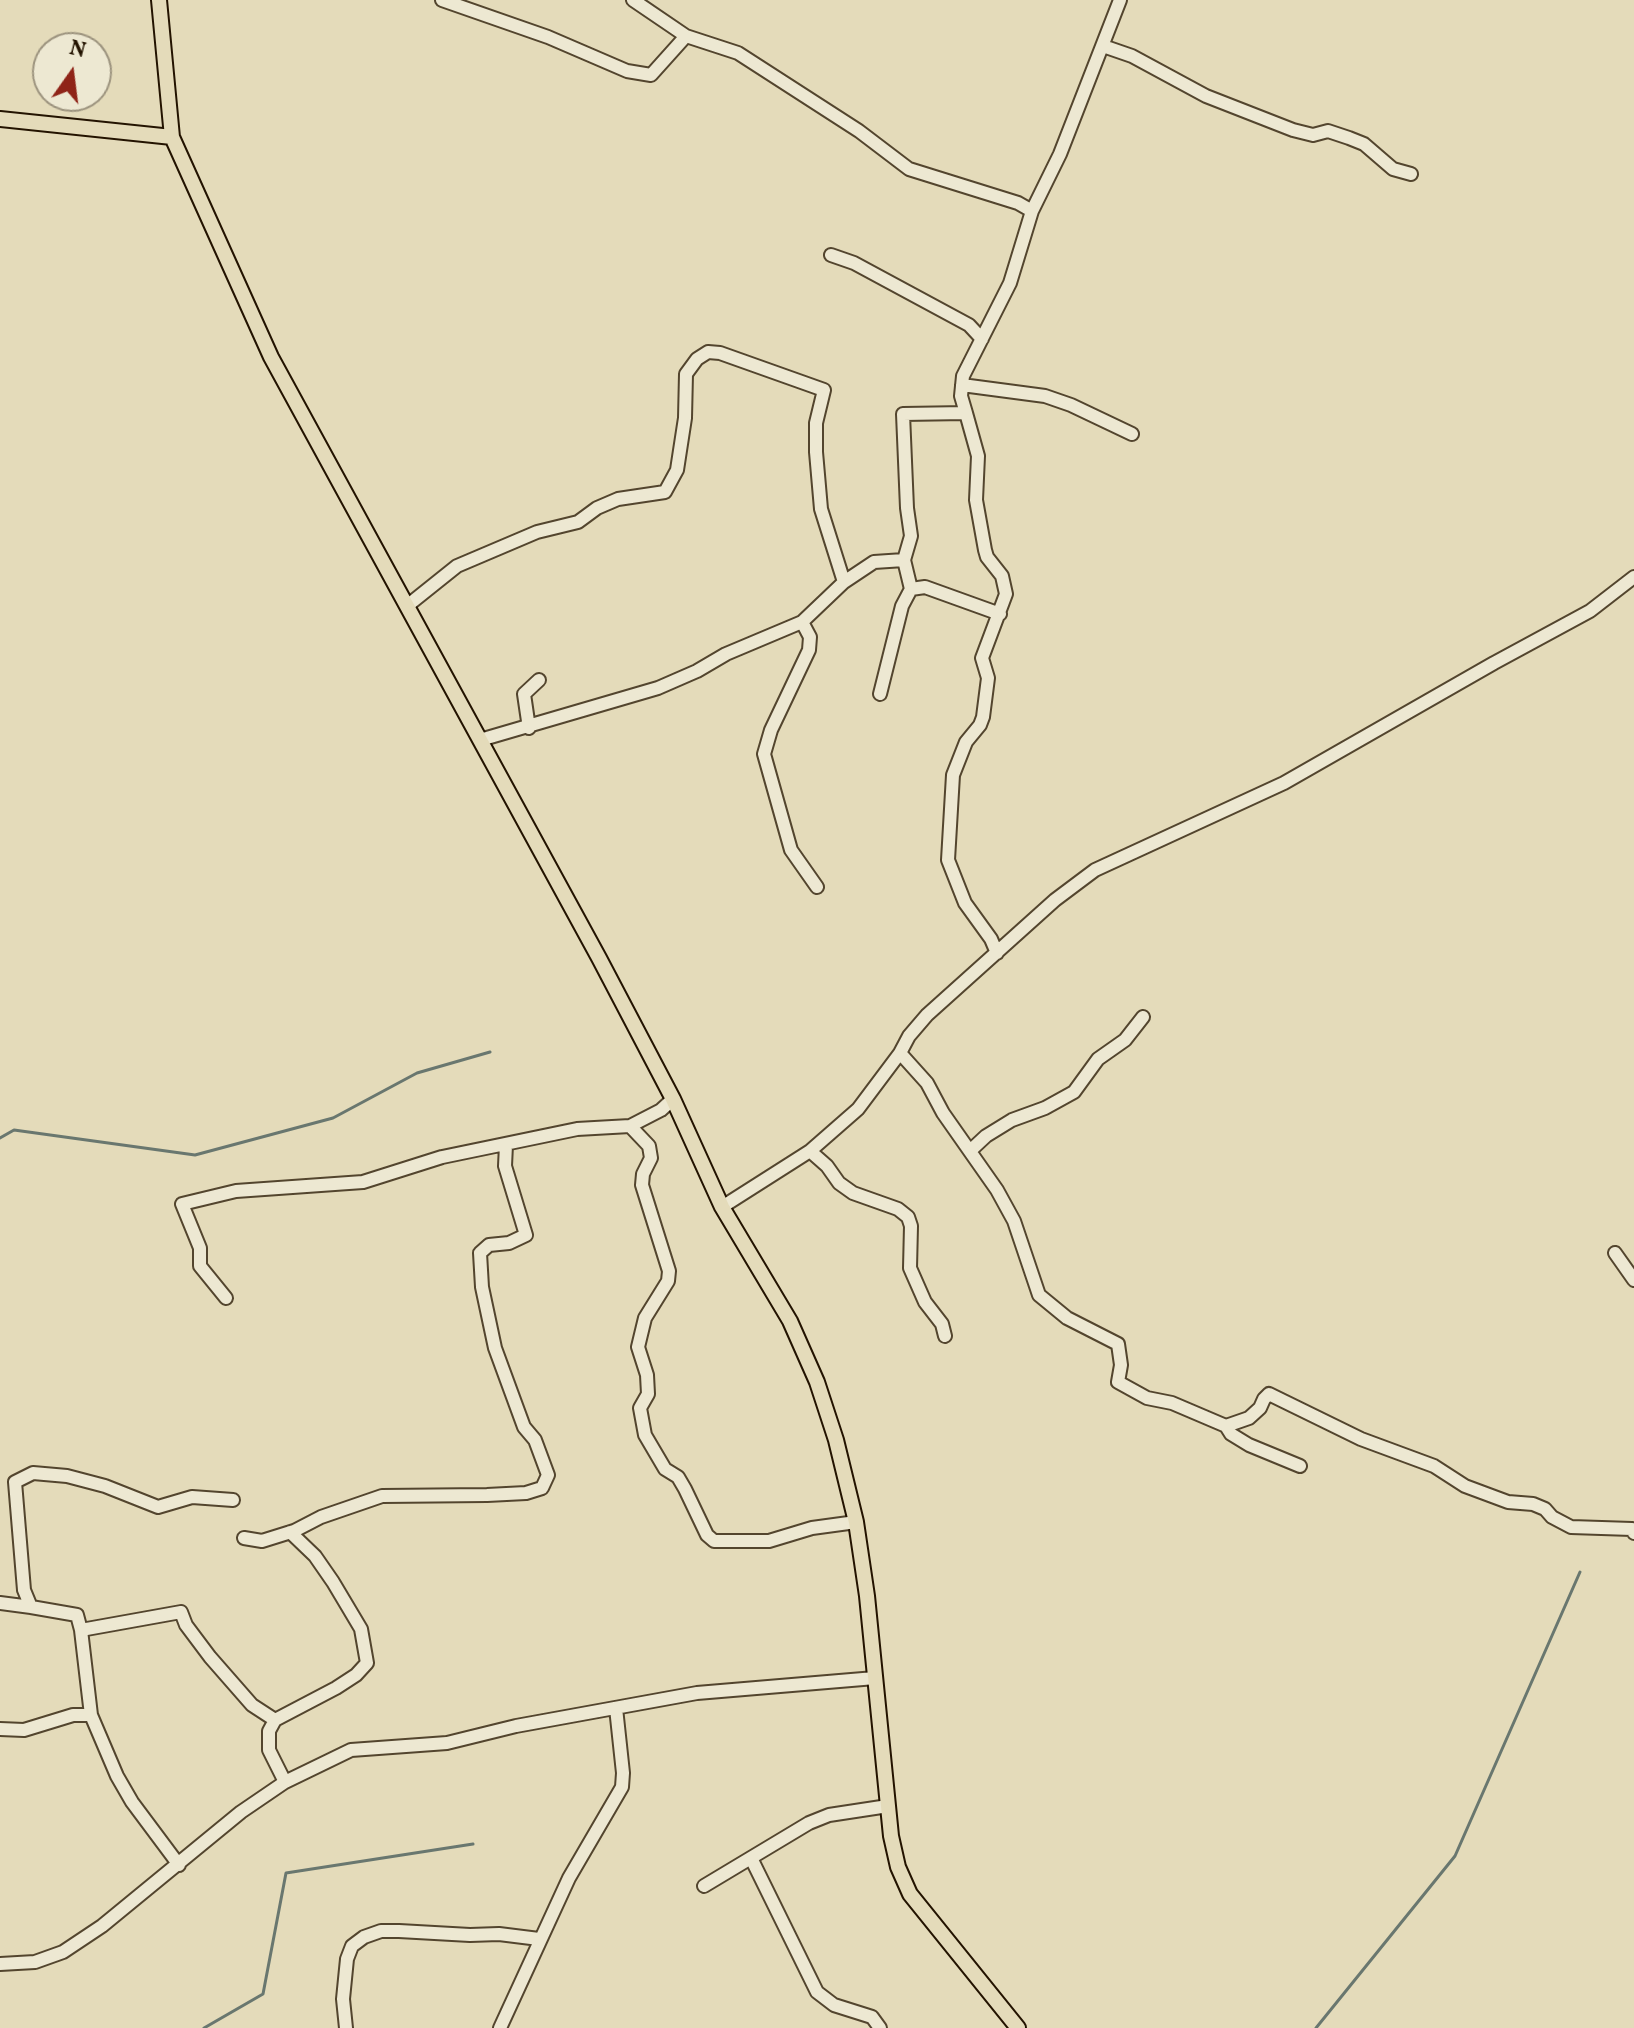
<!DOCTYPE html>
<html>
<head>
<meta charset="utf-8">
<style>
  body { margin:0 }
  #map { position:relative; width:1634px; height:2028px; overflow:hidden; background:#e4dbba; font-family:Vollkorn,serif }
  canvas { display:block }
  .north { position:absolute; left:32px; top:32px; width:80px; height:80px; box-sizing:border-box; background:#ede8d2; border:2px solid #9c937e; border-radius:50%; rotate:14deg; font-size:22px; font-weight:700; line-height:32px; text-align:center; color:#231300 }
  .north::after { content:''; display:block; margin:auto; width:28px; height:36px; background:#8f2418; clip-path:polygon(50% 0,100% 100%,50% 72%,0 100%) }
</style>
</head>
<body>
<div id="map">
<canvas width="1634" height="2028"></canvas>
<div class="north">N</div>
</div>
<script>
const context = document.querySelector('canvas').getContext('2d');
context.lineJoin = 'round';
const poly = rows => new Path2D(rows.map(r => 'M' + r).join(''));
function strokePath(path, color, width, dash) { context.strokeStyle = color; context.lineWidth = width; context.lineCap = dash ? 'butt' : 'round'; context.setLineDash(dash || []); context.stroke(path); }
const stream = poly([
  [0,1138,14,1130,195,1155,333,1118,417,1073,490,1052],
  [204,2028,263,1994,286,1873,473,1844],
  [1316,2028,1455,1856,1580,1572]
]);
const minor = poly([
  [442,0,548,37,627,71,651,75,686,36],
  [633,0,686,36,738,53,859,131,909,169,1018,203,1032,211,1060,154,1120,0],
  [1103,46,1132,56,1206,96,1293,130,1313,135,1328,131,1349,138,1364,144,1393,169,1411,174],
  [831,255,854,263,969,325,982,339],
  [962,385,1045,396,1071,405,1132,434],
  [966,413,978,456,976,500,985,550,987,557,1002,576,1006,594,982,658,988,678,983,717,980,725,966,742,953,775,948,860,965,903,991,939,997,953],
  [904,560,911,589],
  [407,606,457,566,537,532,578,522,597,508,618,499,665,492,677,470,685,418,686,374,697,359,708,352,720,353,824,390,816,423,816,452,821,509,844,582],
  [802,622,844,582,874,562,904,560,911,536,907,508,903,414,966,413,961,396,963,376,1010,283,1032,211],
  [880,694,902,606,911,589,925,587,1000,614],
  [529,728,524,694,539,680],
  [480,740,658,688,697,671,726,654,802,622,810,637,809,650,771,730,764,754,791,850,817,887],
  [900,1053,927,1083,943,1113,997,1190,1014,1221,1039,1295,1067,1318,1118,1344,1121,1365,1118,1382,1147,1398,1172,1403,1226,1426,1249,1418,1260,1408,1264,1399,1269,1394,1361,1439,1434,1466,1465,1486,1508,1502,1533,1504,1545,1509,1552,1517,1571,1527,1632,1529,1634,1533],
  [630,1126,649,1146,651,1158,643,1174,642,1185,669,1271,668,1281,645,1318,638,1347,647,1375,648,1394,640,1408,645,1435,665,1469,678,1477,685,1489,707,1535,714,1541,769,1541,812,1528,856,1522],
  [971,1150,986,1136,1012,1120,1045,1108,1074,1092,1098,1059,1125,1040,1143,1017],
  [810,1151,827,1166,839,1183,853,1193,898,1209,908,1217,911,1226,910,1268,925,1302,942,1324,945,1336],
  [722,1207,810,1151,858,1109,900,1053,909,1036,927,1015,1055,900,1095,870,1284,783,1494,663,1590,611,1634,577],
  [1615,1253,1634,1280],
  [226,1298,200,1266,200,1248,182,1204,236,1191,363,1182,442,1157,577,1129,630,1126,661,1110,673,1099],
  [1226,1426,1231,1434,1249,1445,1300,1466],
  [244,1538,262,1541,294,1531,321,1517,382,1496,487,1495,526,1493,542,1488,548,1475,535,1440,524,1427,495,1348,482,1287,480,1253,489,1245,509,1243,526,1235,505,1166,506,1145],
  [0,1603,31,1607],
  [81,1630,77,1615,31,1607,24,1590,15,1482,33,1473,67,1476,105,1486,158,1507,192,1497,233,1500],
  [91,1715,81,1630,181,1612,186,1625,210,1657,252,1705,275,1720],
  [0,1729,24,1730,73,1715,91,1715,117,1776,132,1802,179,1865],
  [285,1782,269,1750,269,1731,275,1720,336,1688,356,1675,367,1663,361,1629,333,1582,315,1556,290,1532],
  [751,1858,817,1992,834,2005,872,2017,880,2028],
  [704,1886,809,1823,829,1815,888,1806],
  [0,1964,35,1962,63,1952,102,1926,241,1812,285,1782,351,1750,447,1743,516,1726,697,1693,875,1678],
  [346,2028,343,1999,347,1959,352,1946,364,1937,381,1931,399,1931,470,1935,499,1934,539,1939],
  [500,2028,569,1878,622,1787,623,1773,616,1708]
]);
const major = poly([
  [159,0,172,137,271,357,599,958,673,1099,722,1207,790,1321,817,1382,836,1440,856,1522,867,1596,891,1836,898,1867,910,1894,1018,2028],
  [0,119,172,137]
]);
strokePath(stream, '#69776f', 3);
strokePath(minor, '#53452e', 16);
strokePath(major, '#231300', 18);
strokePath(minor, '#ede8d2', 12);
strokePath(major, '#e4dbba', 14);
</script>
</body>
</html>
